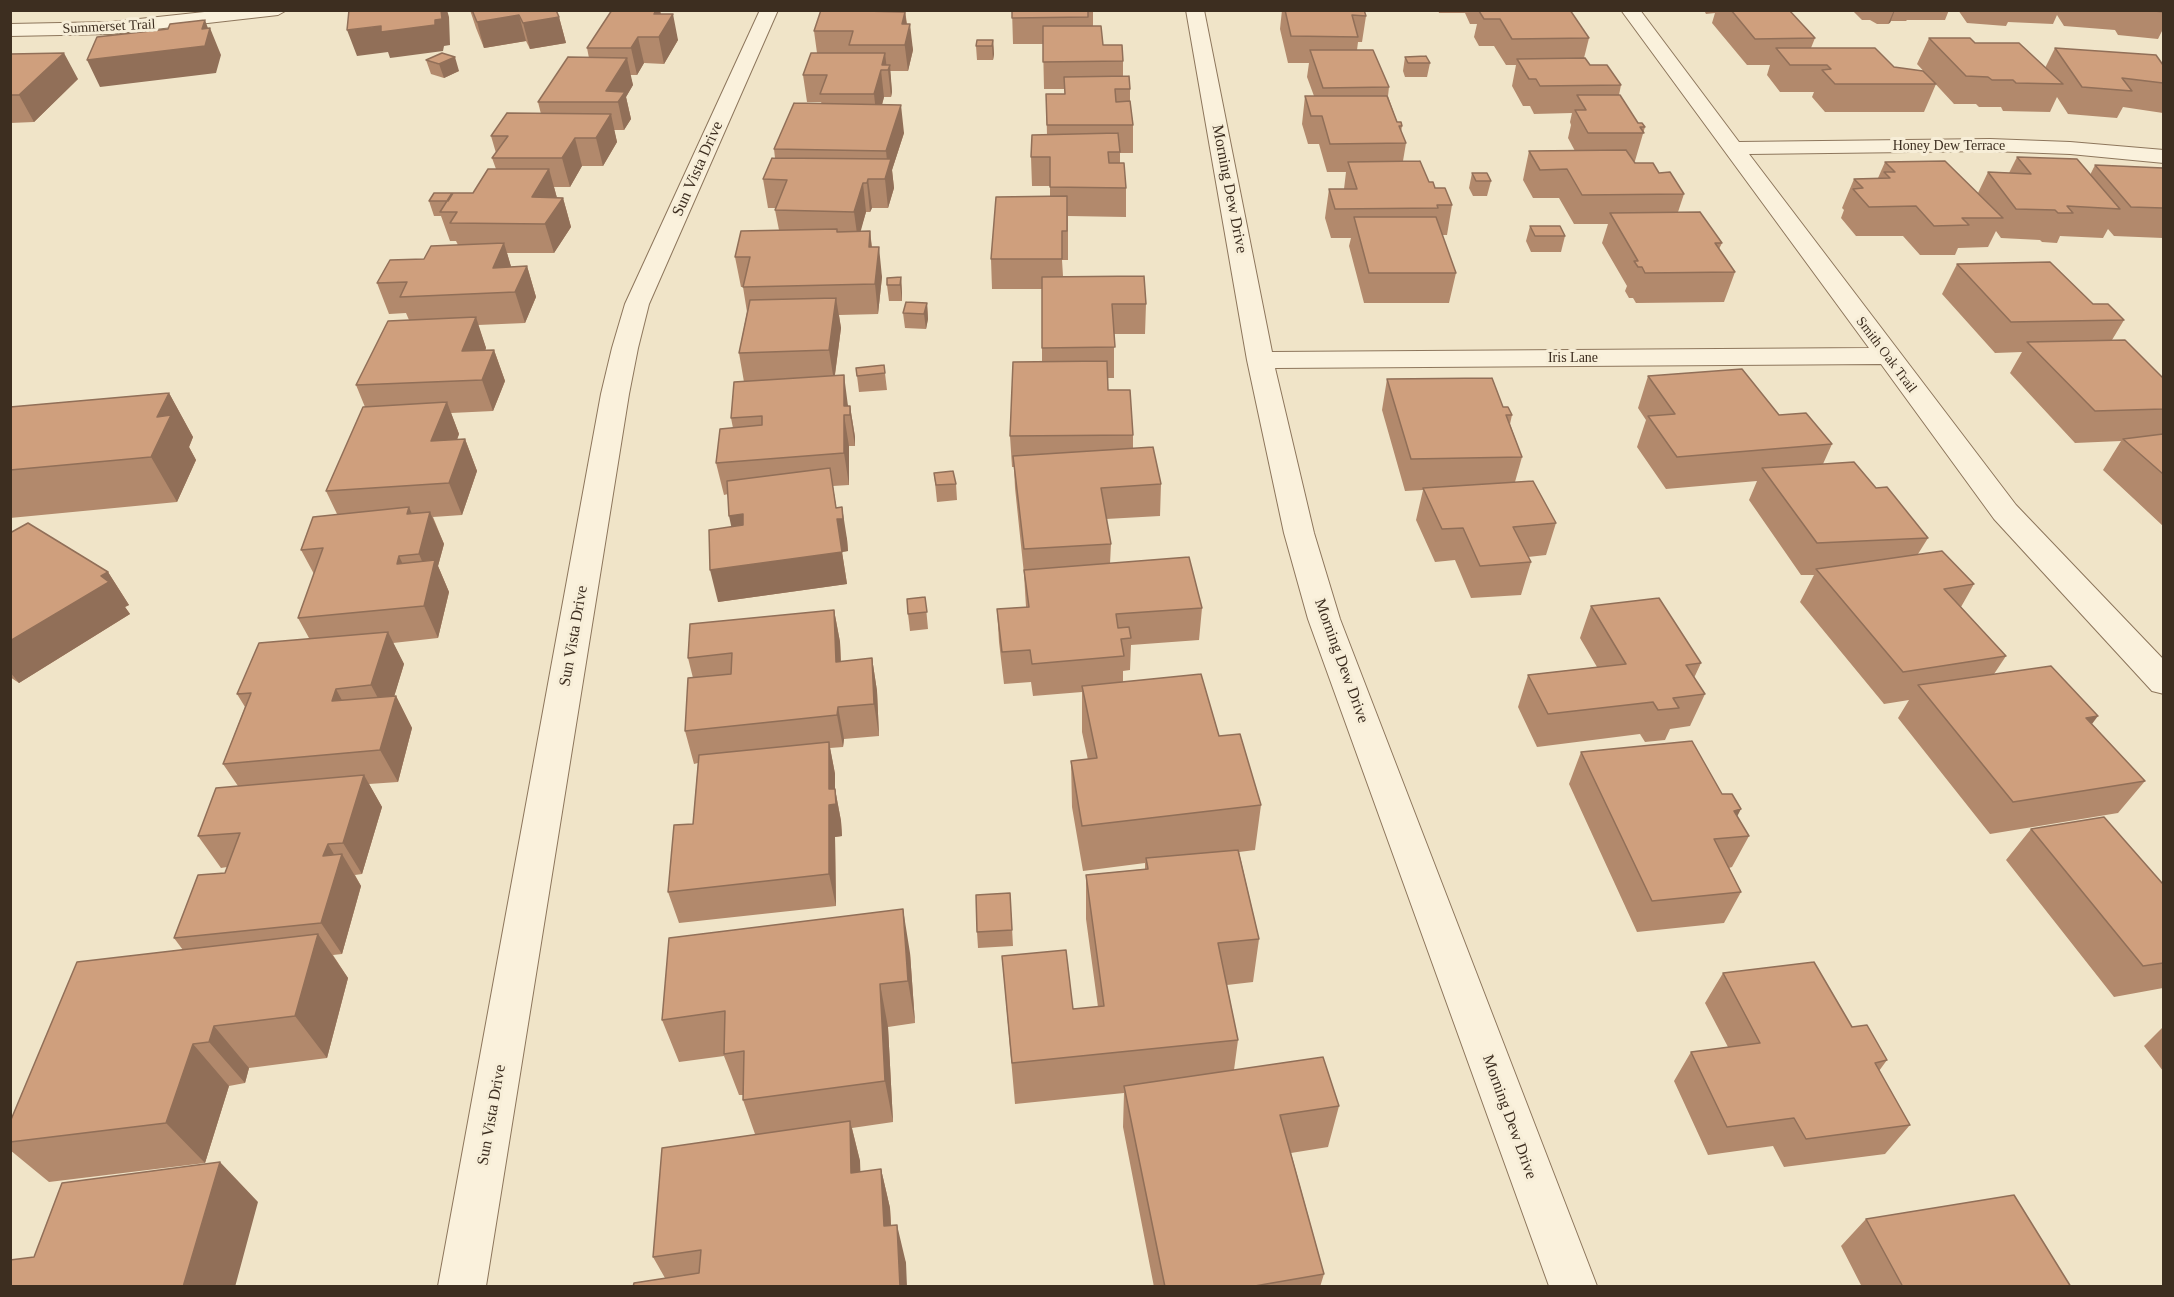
<!DOCTYPE html>
<html>
<head>
<meta charset="utf-8">
<style>
  body { margin:0 }
  #map { position:relative; width:2174px; height:1297px; overflow:hidden; background:#f0e4c8; font-family:"Times New Roman",serif }
  canvas { display:block }
  .frame { position:absolute; inset:0; border:12px solid #3d2e20; pointer-events:none }
</style>
</head>
<body>
<div id="map">
<canvas width="2174" height="1297"></canvas>
<div class="frame"></div>
</div>
<script>
const context = document.querySelector('canvas').getContext('2d');
context.lineJoin = 'round';
const poly = rows => new Path2D(rows.map(r => 'M' + r).join(''));
function strokePath(path, color, width, dash) { context.strokeStyle = color; context.lineWidth = width; context.lineCap = dash ? 'butt' : 'round'; context.setLineDash(dash || []); context.stroke(path); }
function fillPath(path, color) { context.fillStyle = color; context.fill(path, 'evenodd'); }
function drawText(font, color, halo, rows, align = 'center') {
  context.font = font + ' "Times New Roman",serif'; context.lineWidth = 6; context.setLineDash([]); context.textBaseline = 'middle'; context.strokeStyle = halo; context.fillStyle = color; for (const [text, x, y, turn = 0] of rows) {
    context.save(); context.translate(x, y); context.rotate((+turn || 0) * Math.PI / 180); context.textAlign = isNaN(turn) ? turn : align; if (halo) context.strokeText(text, 0, 0); context.fillText(text, 0, 0); context.restore();
  }
}
const minor = poly([
  [223,10,287,10,278,15,111,34,10,36,10,24,111,22,223,10],
  [760,10,778,10,649,304,638,348,629,394,486,1286,438,1286,601,394,612,348,625,304,760,10],
  [1186,10,1204,10,1272,352,1869,348,1621,10,1640,10,1739,142,1990,139,2070,142,2164,150,2164,163,2070,154,1990,151,1749,154,2016,505,2164,660,2164,694,2152,691,1994,519,1881,364,1275,368,1314,533,1340,619,1597,1286,1549,1286,1308,619,1284,533,1247,360,1186,10]
]);
const wall = poly([
  [470,10,556,10,559,17,566,43,530,49,526,41,484,48,476,28],
  [612,10,661,10,660,11,661,14,678,40,664,64,644,63,637,75,630,75,633,85,626,97,631,119,624,130,614,130,617,142,603,166,582,166,570,187,554,187,557,198,563,198,571,227,554,253,507,253,511,267,527,266,536,297,525,323,478,325,486,348,485,351,494,350,505,381,493,411,451,413,459,434,457,440,465,439,477,471,462,515,433,517,444,544,438,566,449,592,438,638,393,643,404,664,394,696,396,696,412,728,398,782,369,784,382,807,362,874,355,875,361,886,342,954,333,955,348,978,327,1058,249,1068,245,1083,229,1086,205,1163,49,1182,10,1150,10,1122,183,950,174,938,225,873,227,867,221,868,198,836,238,786,223,764,245,707,237,694,309,638,298,618,314,574,301,550,337,514,326,491,365,407,356,385,409,320,406,313,389,314,377,283,424,259,458,245,456,241,450,241,441,216,434,216,429,201,473,193,496,169,492,158,496,153,491,136,541,114,538,102,589,58,587,48],
  [821,10,905,10,907,24,913,50,908,71,890,71,892,92,891,97,884,97,882,105,904,133,892,170,894,188,888,208,872,208,870,212,866,212,860,231,870,231,872,247,882,277,878,314,839,315,841,328,835,375,848,406,850,406,855,437,855,446,849,446,849,485,833,486,836,508,847,539,848,551,842,552,847,584,718,602,732,527,728,494,724,495,716,463,733,428,731,418,744,382,739,353,747,312,743,287,741,287,735,257,779,230,775,210,776,208,768,208,763,179,775,158,774,149,822,104,821,102,807,102,803,75,817,53,814,31],
  [1012,10,1093,10,1093,26,1103,45,1123,61,1123,76,1130,89,1130,101,1133,125,1133,153,1120,153,1120,163,1126,188,1126,217,1068,216,1068,260,1062,260,1063,276,1146,304,1145,334,1114,334,1114,378,1107,378,1108,390,1133,435,1133,449,1161,484,1160,516,1106,519,1111,544,1110,564,1202,608,1199,640,1131,645,1130,670,1123,671,1123,682,1219,736,1261,805,1255,850,1239,852,1259,939,1253,982,1227,985,1238,1040,1234,1070,1339,1106,1328,1147,1291,1153,1324,1274,1320,1287,1154,1287,1123,1127,1124,1093,1015,1104,1002,956,1073,1009,1098,1007,1086,919,1086,875,1145,869,1145,863,1083,871,1072,807,1071,761,1088,760,1082,732,1082,692,1033,696,1031,682,1004,684,999,642,997,609,1026,607,1024,574,1015,488,1014,467,1012,467,1010,436,1042,362,1042,289,992,289,991,259,1050,196,1050,186,1032,186,1031,157,1047,135,1046,94,1065,94,1065,89,1044,89,1043,44,1013,44],
  [1282,10,1364,10,1366,16,1362,42,1358,42,1357,50,1389,87,1388,96,1397,122,1402,126,1401,132,1406,143,1403,161,1435,188,1452,205,1447,235,1442,235,1456,273,1449,303,1364,303,1349,246,1351,238,1331,238,1325,218,1329,189,1344,189,1346,172,1327,172,1319,144,1308,144,1302,124,1305,96,1314,96,1307,77,1309,63,1288,63,1280,29],
  [1438,10,1570,10,1589,38,1584,58,1590,65,1621,85,1619,95,1638,123,1645,127,1635,161,1633,161,1635,163,1659,173,1684,194,1678,212,1722,243,1719,249,1735,272,1724,302,1636,303,1633,298,1629,298,1625,291,1627,286,1602,243,1608,224,1574,224,1559,198,1533,198,1523,180,1529,151,1575,151,1568,138,1571,125,1570,122,1572,113,1534,114,1530,106,1523,106,1512,86,1516,65,1506,65,1494,46,1479,46,1474,37,1477,24,1470,24,1465,13,1439,13],
  [1704,10,1789,10,1815,38,1811,48,1894,67,1936,84,1924,112,1825,112,1812,97,1814,92,1780,92,1767,75,1770,65,1747,65,1712,23,1715,13,1706,14],
  [1852,10,1949,10,1945,20,1907,20,1906,21,1891,21,1888,24,1877,24,1870,20,1862,20],
  [1958,10,2163,10,2163,30,2163,29,2158,39,2118,35,2115,30,2064,26,2057,15,2053,24,2008,22,2006,26,1967,23],
  [1929,38,1975,43,2045,68,2055,48,2163,65,2163,113,2123,107,2117,118,2068,114,2057,97,2050,112,2003,111,2001,107,1979,107,1976,104,1954,104,1917,64],
  [993,40,994,54,993,60,977,60,976,46],
  [10,54,78,79,34,122,10,123],
  [1405,57,1430,63,1427,77,1405,77,1403,71],
  [426,60,459,71,444,78,431,74],
  [2017,157,2090,175,2095,165,2163,168,2163,238,2114,236,2108,229,2103,238,2060,236,2057,243,2042,242,2040,240,2001,238,1996,231,1988,247,1958,248,1955,255,1920,255,1903,236,1856,236,1841,218,1844,210,1842,208,1854,179,1878,178,1885,162,1978,193,1988,172,2009,173],
  [1472,173,1491,181,1487,196,1473,196,1469,188],
  [1530,226,1565,236,1561,252,1531,252,1526,241],
  [1957,264,2093,304,2124,320,2112,340,2163,378,2163,526,2103,470,2121,441,2075,443,2010,373,2022,352,1995,353,1942,294],
  [901,277,902,293,902,301,889,301,887,285],
  [927,303,928,319,926,329,905,328,903,313],
  [884,365,887,390,859,392,856,368],
  [1648,376,1779,415,1832,444,1823,464,1876,488,1928,538,1918,554,1974,584,1961,607,2006,656,1994,674,2092,724,2145,781,2118,813,1990,834,1898,718,1909,700,1884,704,1800,602,1814,575,1801,575,1749,500,1757,481,1666,489,1637,447,1646,420,1638,408],
  [1387,379,1503,407,1512,415,1510,424,1522,457,1515,482,1556,523,1546,555,1528,557,1531,562,1521,595,1471,598,1455,560,1435,562,1416,520,1423,490,1405,491,1382,410],
  [169,393,193,437,189,447,196,460,177,502,10,518,10,407],
  [934,473,956,484,957,500,937,502],
  [10,533,108,572,129,605,125,607,130,614,19,683,10,677],
  [925,597,928,629,910,631,908,614],
  [1591,606,1701,663,1694,678,1705,694,1690,726,1670,729,1665,740,1645,742,1640,734,1537,747,1518,707,1528,675,1597,667,1580,638],
  [834,610,840,642,841,662,872,658,877,691,879,736,844,739,843,747,830,748,835,774,835,789,841,821,842,836,835,837,836,906,679,923,668,892,693,824,698,763,694,764,685,731,693,678,688,658],
  [1581,752,1722,794,1749,836,1732,867,1729,868,1741,892,1724,923,1637,932,1569,784],
  [2031,829,2163,883,2163,988,2114,997,2006,860],
  [1010,893,1013,946,978,948,977,932],
  [910,953,915,1023,888,1027,893,1122,852,1128,860,1161,860,1172,881,1169,890,1208,891,1225,906,1263,665,1278,653,1257,755,1134,743,1100,743,1095,739,1095,724,1056,679,1062,662,1020],
  [1723,973,1852,1027,1887,1060,1879,1071,1910,1125,1885,1154,1784,1167,1773,1146,1708,1155,1674,1081,1691,1052,1728,1047,1705,1003],
  [2163,1027,2163,1071,2144,1046],
  [1866,1219,2071,1287,1862,1287,1841,1246]
]);
const shadedWall = poly([
  [441,10,447,10,449,17,450,45,444,46,443,51,390,58,388,52,357,56,347,30,435,20],
  [631,10,661,10,660,11,664,29,673,14,678,40,664,64,654,14],
  [1894,10,1895,10,1890,23,1888,24],
  [905,12,908,35,910,24,913,50,908,71,902,24],
  [519,15,526,41,484,48,477,22],
  [559,17,566,43,530,49,523,23],
  [205,20,209,31,210,28,221,55,216,73,100,87,87,60,202,29],
  [638,37,644,63,637,75,631,48],
  [993,40,994,54,993,60,992,46],
  [64,53,78,79,34,122,19,95],
  [885,53,887,70,882,65],
  [455,57,459,71,444,78,439,64],
  [627,58,633,85,626,97,631,119,624,130,618,102,606,91],
  [890,65,892,92,891,97,888,70],
  [881,70,884,97,877,122,874,94],
  [901,105,904,133,892,170,894,188,888,208,885,179,888,170,886,151],
  [611,114,617,142,603,166,596,138],
  [575,138,582,166,570,187,562,158],
  [549,169,557,198,532,197],
  [868,179,872,208,870,212,867,183],
  [863,183,866,212,858,241,854,212],
  [563,198,571,227,554,253,545,224],
  [870,231,873,261,869,247],
  [504,243,513,273,493,268],
  [879,247,882,277,878,314,875,284],
  [527,266,536,297,525,323,515,292],
  [901,277,902,293,902,301,900,285],
  [836,298,841,328,834,381,829,350],
  [927,303,928,319,926,329,924,314],
  [476,317,486,348,474,380,462,351],
  [494,350,505,381,493,411,482,380],
  [844,375,848,406,844,406],
  [169,393,193,437,189,447,196,460,177,502,151,457,157,417],
  [447,402,459,434,444,473,431,441],
  [850,406,855,437,855,446,850,415],
  [844,415,849,446,849,485,844,453],
  [465,439,477,471,462,515,449,483],
  [830,468,838,519,842,507,847,539,848,551,842,552,847,584,718,602,710,570],
  [409,507,423,539,430,512,444,544,438,566,449,592,438,638,424,606,430,580,419,554,407,514],
  [743,514,750,546,736,548,729,516],
  [399,556,414,588,397,564],
  [108,572,129,605,125,607,130,614,19,683,10,672,10,641,101,576],
  [834,610,840,642,842,695,836,662],
  [388,632,404,664,388,717,371,685],
  [872,658,877,691,879,736,874,704],
  [336,689,353,721,332,701],
  [396,696,412,728,398,782,380,750],
  [838,707,844,739,843,747,837,715],
  [2098,716,2074,748,2086,718],
  [829,742,835,774,835,789,841,821,842,836,835,837,836,906,829,874],
  [364,775,382,807,362,874,343,843],
  [1741,809,1726,838,1734,811],
  [328,844,339,863,342,854,361,886,342,954,321,923,323,856],
  [903,909,910,953,915,1023,908,981],
  [318,934,348,978,327,1058,295,1016],
  [880,984,888,1027,893,1122,885,1081],
  [214,1026,249,1068,245,1083,209,1042],
  [193,1044,229,1086,205,1163,166,1123],
  [850,1121,860,1161,862,1212,851,1173],
  [220,1162,258,1202,235,1287,183,1287],
  [881,1169,890,1208,893,1263,884,1226],
  [897,1225,906,1263,907,1287,900,1287]
]);
const building = poly([
  [349,10,441,10,442,19,435,20,435,25,381,32,381,26,347,30,349,10],
  [472,10,556,10,559,17,523,23,519,15,477,22,472,10],
  [612,10,656,10,654,14,673,14,659,37,638,37,631,48,587,48,612,10],
  [821,10,905,12,902,24,910,24,905,45,849,45,853,31,814,31,821,10],
  [1012,10,1088,10,1088,17,1012,18,1012,10],
  [1285,10,1364,10,1366,16,1352,15,1358,37,1291,36,1285,10],
  [1497,10,1570,10,1589,38,1512,39,1500,19,1484,19,1479,11,1497,10],
  [1731,10,1789,10,1815,38,1755,39,1731,10],
  [2147,10,2163,10,2163,12,2147,10],
  [205,20,202,29,210,28,205,46,87,60,97,37,168,29,170,24,205,20],
  [1043,26,1101,26,1103,45,1122,45,1123,61,1043,62,1043,26],
  [1929,38,1970,38,1975,43,2019,43,2063,84,2016,83,2013,80,1992,80,1988,77,1966,76,1929,38],
  [977,40,993,40,992,46,976,46,977,40],
  [1776,48,1875,48,1894,67,1923,71,1936,84,1835,84,1822,70,1831,69,1827,65,1790,65,1776,48],
  [2055,48,2156,55,2163,65,2163,83,2122,78,2132,91,2082,87,2055,48],
  [1310,50,1373,50,1389,87,1323,88,1310,50],
  [64,53,19,95,10,95,10,54,64,53],
  [442,53,455,57,439,64,426,60,442,53],
  [811,53,885,53,882,65,890,65,888,70,881,70,874,94,820,94,827,75,803,75,811,53],
  [1426,56,1430,63,1408,63,1405,57,1426,56],
  [568,57,627,58,606,91,625,92,618,102,538,102,568,57],
  [1585,58,1590,65,1607,65,1621,85,1540,86,1536,79,1529,79,1517,59,1585,58],
  [1129,76,1130,89,1115,89,1116,102,1130,101,1133,125,1047,125,1046,94,1065,94,1064,77,1129,76],
  [1577,95,1620,95,1638,123,1642,123,1645,127,1640,127,1644,133,1588,133,1575,110,1586,110,1577,95],
  [1305,96,1387,96,1397,122,1401,122,1402,126,1399,126,1406,143,1330,144,1322,116,1311,116,1305,96],
  [794,103,901,105,886,151,774,149,794,103],
  [507,113,611,114,596,138,575,138,562,158,492,158,508,136,491,136,507,113],
  [1118,133,1120,152,1108,152,1109,163,1124,163,1126,188,1050,187,1050,157,1031,157,1032,135,1118,133],
  [1626,150,1635,163,1653,163,1659,173,1670,172,1684,194,1582,195,1567,169,1540,170,1529,151,1626,150],
  [2017,157,2077,159,2120,209,2067,206,2073,213,2058,213,2055,210,2016,209,1988,172,2031,174,2017,157],
  [772,158,891,159,885,179,868,179,867,183,863,183,854,212,775,210,787,180,763,179,772,158],
  [1420,161,1429,182,1433,182,1435,188,1445,188,1452,205,1437,205,1438,208,1335,209,1329,189,1357,189,1348,162,1420,161],
  [1945,161,2003,218,1962,218,1969,225,1934,226,1916,206,1869,207,1853,189,1863,188,1854,179,1890,178,1884,172,1895,172,1885,162,1945,161],
  [2095,165,2163,168,2163,208,2131,207,2095,165],
  [488,169,549,169,532,197,563,198,545,224,450,223,457,212,440,212,452,193,473,193,488,169],
  [1472,173,1487,173,1491,181,1476,181,1472,173],
  [434,193,453,193,448,201,429,201,434,193],
  [1067,196,1067,231,1062,231,1062,259,991,259,996,197,1067,196],
  [1700,212,1722,243,1715,243,1735,272,1645,273,1642,267,1638,267,1634,261,1638,261,1610,213,1700,212],
  [1354,217,1436,217,1456,273,1369,273,1354,217],
  [1530,226,1560,226,1565,236,1535,236,1530,226],
  [837,229,837,232,870,231,869,247,879,247,875,284,743,287,750,257,735,257,741,231,837,229],
  [504,243,493,268,527,266,515,292,400,297,407,282,377,283,390,260,424,259,431,246,504,243],
  [2050,262,2093,304,2108,304,2124,320,2011,322,1957,264,2050,262],
  [1144,276,1146,304,1112,304,1115,347,1042,348,1042,277,1144,276],
  [901,277,900,285,887,285,887,278,901,277],
  [836,298,829,350,739,353,750,300,836,298],
  [906,302,927,303,924,314,903,313,906,302],
  [476,317,462,351,494,350,482,380,356,385,388,321,476,317],
  [2125,340,2163,378,2163,409,2095,411,2027,342,2125,340],
  [1107,361,1108,390,1130,390,1133,435,1010,436,1013,362,1107,361],
  [884,365,885,373,857,376,856,368,884,365],
  [1742,369,1779,415,1806,413,1832,444,1677,457,1648,416,1675,414,1648,376,1742,369],
  [844,375,844,406,850,406,850,415,844,415,844,453,716,463,720,429,762,425,762,416,731,418,734,382,844,375],
  [1492,378,1503,407,1508,407,1512,415,1506,415,1522,457,1411,459,1387,379,1492,378],
  [169,393,157,417,171,415,151,457,10,470,10,407,169,393],
  [447,402,431,441,465,439,449,483,326,491,363,407,447,402],
  [2163,434,2163,474,2123,439,2163,434],
  [1153,447,1161,484,1101,488,1111,544,1024,549,1013,456,1153,447],
  [1854,462,1876,488,1887,487,1928,538,1817,543,1762,468,1854,462],
  [830,468,836,508,842,507,843,519,837,519,842,552,710,570,709,530,743,525,743,514,729,516,727,481,830,468],
  [953,471,956,484,936,485,934,473,953,471],
  [1533,481,1556,523,1513,527,1531,562,1480,566,1463,528,1442,529,1423,488,1533,481],
  [409,507,407,514,430,512,419,554,399,556,397,564,435,560,424,606,298,618,323,548,301,550,313,517,409,507],
  [28,523,108,572,101,576,109,582,10,641,10,533,28,523],
  [1942,551,1974,584,1944,589,2006,656,1903,672,1816,569,1942,551],
  [1189,557,1202,608,1116,614,1118,628,1129,627,1131,638,1121,639,1124,656,1032,664,1030,650,1002,652,997,609,1029,607,1024,570,1189,557],
  [925,597,927,612,908,614,907,599,925,597],
  [1659,598,1701,663,1686,665,1705,694,1673,698,1679,708,1658,710,1653,702,1548,714,1528,675,1626,664,1591,606,1659,598],
  [834,610,836,662,872,658,874,704,838,707,837,715,685,731,688,678,731,674,732,653,688,658,690,624,834,610],
  [388,632,371,685,336,689,332,701,396,696,380,750,223,764,251,693,237,694,259,643,388,632],
  [2051,666,2098,716,2086,718,2145,781,2013,802,1918,685,2051,666],
  [1201,674,1219,736,1240,734,1261,805,1082,826,1071,761,1097,758,1082,686,1201,674],
  [1692,741,1722,794,1732,794,1741,809,1734,811,1749,836,1714,839,1741,892,1652,901,1581,752,1692,741],
  [829,742,829,789,835,789,836,804,829,805,829,874,668,892,674,825,693,824,699,755,829,742],
  [364,775,343,843,328,844,323,856,342,854,321,923,174,938,198,875,225,873,240,833,198,836,216,788,364,775],
  [2104,817,2162,883,2163,883,2163,963,2143,966,2031,829,2104,817],
  [1238,850,1259,939,1218,943,1238,1040,1012,1063,1002,956,1066,950,1073,1009,1104,1006,1086,875,1148,869,1146,858,1238,850],
  [1010,893,1012,930,977,932,976,895,1010,893],
  [903,909,908,981,880,984,885,1081,743,1100,744,1051,724,1054,725,1011,662,1020,669,938,903,909],
  [318,934,295,1016,214,1026,209,1042,193,1044,166,1123,10,1142,10,1122,77,962,318,934],
  [1814,962,1852,1027,1867,1025,1887,1060,1875,1063,1910,1125,1806,1139,1794,1118,1727,1127,1691,1052,1760,1043,1723,973,1814,962],
  [1323,1057,1339,1106,1280,1115,1324,1274,1249,1287,1165,1287,1124,1086,1323,1057],
  [850,1121,851,1173,881,1169,884,1226,897,1225,900,1287,633,1287,634,1283,699,1273,701,1250,653,1257,662,1148,850,1121],
  [220,1162,183,1287,10,1287,10,1260,34,1257,62,1183,220,1162],
  [2014,1195,2071,1287,1903,1287,1866,1219,2014,1195]
]);
const farStreetnames = [
  ["Summerset Trail",109,27,-3],
  ["Honey Dew Terrace",1949,146],
  ["Smith Oak Trail",1886,355,53],
  ["Iris Lane",1573,358]
];
const streetNames = [
  ["Sun Vista Drive",698,169,-66],
  ["Morning Dew Drive",1229,189,79],
  ["Sun Vista Drive",574,636,-80],
  ["Morning Dew Drive",1341,661,70],
  ["Sun Vista Drive",492,1115,-80],
  ["Morning Dew Drive",1509,1117,70]
];
strokePath(minor, '#8d765c', 2);
fillPath(minor, '#faf1dc');
fillPath(wall, '#b2896c');
fillPath(shadedWall, '#916f58');
fillPath(building, '#cf9f7d');
strokePath(building, '#916f58', 1.5);
drawText('14px', '#3d2e20', '#f7eed8', farStreetnames);
drawText('16px', '#3d2e20', '#f7eed8', streetNames);
</script>
</body>
</html>
